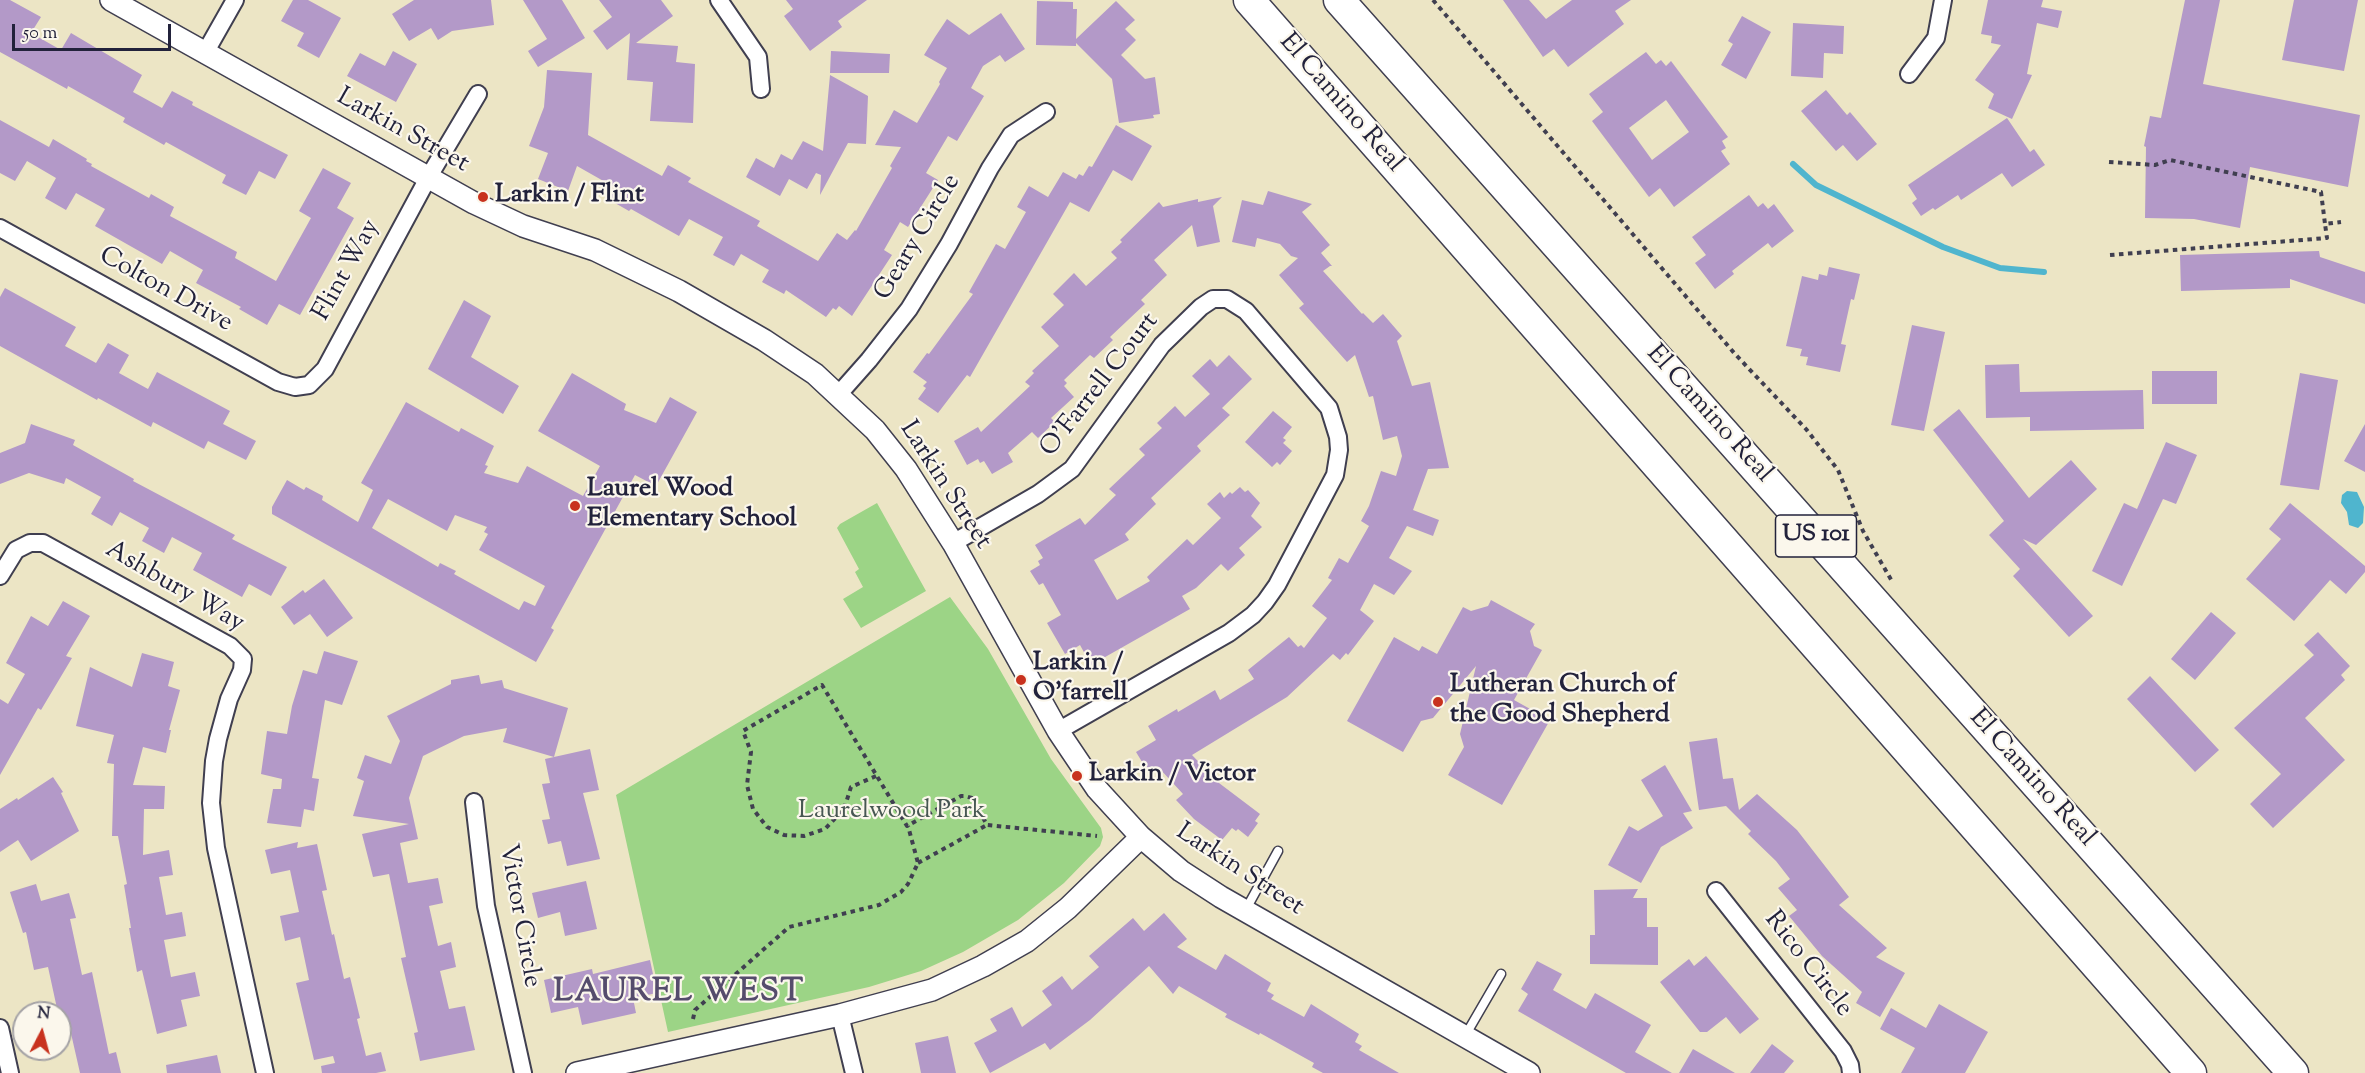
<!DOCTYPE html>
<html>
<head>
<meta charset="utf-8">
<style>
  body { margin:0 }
  #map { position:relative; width:2365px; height:1073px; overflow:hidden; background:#ece5c5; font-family:"Sorts Mill Goudy",serif }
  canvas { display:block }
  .north { position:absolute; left:12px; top:1001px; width:60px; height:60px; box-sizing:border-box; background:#fbf7ec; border:2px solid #a4a2a5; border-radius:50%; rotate:6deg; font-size:16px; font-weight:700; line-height:24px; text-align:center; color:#22223b }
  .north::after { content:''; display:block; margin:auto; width:21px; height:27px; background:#c8321e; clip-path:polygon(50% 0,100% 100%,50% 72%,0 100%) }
  .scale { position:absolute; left:12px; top:24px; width:159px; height:27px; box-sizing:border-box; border:3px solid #22223b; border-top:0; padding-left:8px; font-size:18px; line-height:21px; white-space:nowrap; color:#22223b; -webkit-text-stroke:4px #fbf7ec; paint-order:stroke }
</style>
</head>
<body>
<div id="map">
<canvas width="2365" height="1073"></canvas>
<div class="north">N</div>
<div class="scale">50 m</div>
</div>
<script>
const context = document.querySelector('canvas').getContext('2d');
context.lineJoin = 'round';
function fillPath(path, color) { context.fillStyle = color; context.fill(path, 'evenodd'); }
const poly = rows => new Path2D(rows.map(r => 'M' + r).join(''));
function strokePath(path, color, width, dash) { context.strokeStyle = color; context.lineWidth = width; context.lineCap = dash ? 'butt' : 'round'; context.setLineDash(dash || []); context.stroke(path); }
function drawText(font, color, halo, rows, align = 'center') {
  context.font = font + ' "Sorts Mill Goudy",serif'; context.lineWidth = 4.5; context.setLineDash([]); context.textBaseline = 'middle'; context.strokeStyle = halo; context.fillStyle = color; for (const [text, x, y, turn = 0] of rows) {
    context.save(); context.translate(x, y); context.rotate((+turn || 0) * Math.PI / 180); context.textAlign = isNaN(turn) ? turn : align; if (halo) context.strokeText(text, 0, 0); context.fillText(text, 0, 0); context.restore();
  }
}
const green = poly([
  [877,503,926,591,861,628,843,599,863,587,855,572,859,569,837,528,840,524],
  [950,597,988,649,1051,759,1101,828,1103,837,1100,846,1064,883,1018,920,963,952,921,971,869,987,668,1032,616,795]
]);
const water = poly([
  [2347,491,2357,492,2364,507,2363,523,2358,528,2349,525,2347,512,2341,503,2342,495]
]);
const stream = poly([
  [1793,164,1816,185,1943,247,2000,268,2044,272]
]);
const building = poly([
  [0,0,10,0,41,17,31,33,61,50,71,33,142,75,133,92,162,108,172,91,193,102,192,105,288,155,275,179,259,171,246,195,222,183,226,175,166,142,164,145,123,122,125,118,68,86,67,89,0,52],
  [293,0,308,0,341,18,319,58,297,46,304,33,281,21],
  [414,0,491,0,494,25,452,31,438,40,431,28,409,41,392,14],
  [523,0,562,0,585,38,538,67,528,51,547,39],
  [599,0,661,0,673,16,636,43,678,46,676,62,695,64,693,123,650,121,653,82,627,80,630,33,607,50,593,31,612,17],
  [786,0,867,0,838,21,842,27,810,51,784,16,793,9],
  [1503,0,1529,0,1546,19,1572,0,1631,0,1615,11,1624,24,1568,67,1554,49,1543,57],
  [1988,0,2043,0,2041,7,2062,11,2058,28,2037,23,2027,74,2032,75,2012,119,1988,108,1994,94,1975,80,2001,45,1991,43,1992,36,1981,34],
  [2185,0,2220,0,2203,84,2360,115,2348,187,2250,167,2240,228,2194,219,2145,218,2146,147,2144,146,2150,116,2161,118],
  [2294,0,2358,0,2344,71,2282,60],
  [1037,1,1073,2,1073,9,1077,9,1076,39,1116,1,1135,20,1125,29,1136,40,1121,55,1145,79,1155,77,1160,114,1153,115,1154,118,1119,123,1112,79,1076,43,1076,46,1036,45],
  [1001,13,1025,49,1005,62,1000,55,983,66,971,88,984,96,957,141,948,136,926,173,938,180,908,227,900,222,884,250,892,255,852,316,839,306,836,310,833,308,826,317,786,290,784,294,762,282,769,270,741,254,734,266,713,255,723,237,689,219,679,236,631,209,629,211,608,199,614,187,577,166,568,191,538,179,548,153,529,146,544,107,547,70,592,73,588,135,662,176,668,165,691,178,688,182,760,221,757,226,818,261,837,233,847,240,855,230,856,231,892,168,890,166,901,147,875,145,894,110,917,123,940,84,939,82,947,68,924,55,935,37,947,19,969,35],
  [1742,16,1771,32,1746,79,1721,65,1733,44,1728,41],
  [1793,23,1844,26,1843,54,1824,53,1823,78,1791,76],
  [393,51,417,64,396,102,347,76,360,53,385,66],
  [831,51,890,54,889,73,830,73],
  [1646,52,1656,64,1661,60,1666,66,1671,61,1728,137,1722,141,1726,148,1721,151,1730,164,1674,207,1660,188,1649,197,1592,121,1603,112,1589,94],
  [1666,100,1689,132,1652,160,1629,128],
  [830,75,868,96,866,144,848,143,820,195,821,175,816,173,807,189,789,179,780,196,746,177,756,158,774,168,781,154,792,160,803,141,823,151],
  [1826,90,1847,115,1850,112,1877,144,1857,161,1843,145,1836,151,1801,111],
  [2007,118,2030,152,2034,149,2045,165,2012,187,2002,173,1961,200,1958,195,1935,210,1933,208,1921,216,1912,203,1917,199,1908,185],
  [0,120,49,147,53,139,87,159,86,161,92,164,91,166,149,198,151,194,174,207,170,216,237,252,235,258,276,281,311,218,299,211,323,168,351,183,337,208,354,218,300,315,279,304,267,325,239,309,241,307,196,283,203,270,170,251,162,264,95,226,105,209,76,193,66,210,45,198,56,178,27,161,15,181,0,173],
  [1116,125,1152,146,1132,181,1113,170,1089,212,1070,202,970,377,967,375,938,413,918,399,926,388,923,386,927,382,913,372,927,353,929,354,973,294,969,292,996,244,1005,249,1026,212,1017,207,1029,186,1048,197,1063,172,1076,179,1079,174,1083,176,1089,166,1092,167],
  [1268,191,1312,204,1302,212,1330,245,1321,253,1332,266,1330,266,1323,271,1362,314,1363,313,1373,323,1383,314,1402,336,1397,341,1412,386,1430,382,1449,468,1428,469,1413,510,1439,520,1433,536,1407,526,1389,558,1412,571,1394,595,1374,584,1360,610,1374,621,1348,655,1346,653,1340,660,1333,654,1287,697,1192,755,1219,783,1260,814,1255,821,1258,823,1248,837,1238,829,1236,831,1232,828,1222,840,1194,819,1176,800,1183,794,1160,769,1150,775,1136,752,1156,740,1148,726,1177,709,1178,712,1215,690,1220,700,1254,679,1248,670,1289,637,1298,647,1301,645,1304,648,1327,618,1312,606,1332,580,1328,578,1339,558,1348,563,1369,526,1361,521,1369,506,1381,471,1396,476,1402,456,1397,436,1383,440,1373,396,1369,397,1355,355,1347,362,1299,308,1304,304,1279,275,1298,258,1291,256,1280,244,1257,238,1255,247,1232,242,1242,200,1263,205],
  [1749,195,1758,207,1763,203,1768,209,1774,204,1794,231,1772,248,1768,243,1732,271,1734,274,1715,289,1695,263,1706,255,1692,237],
  [1222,197,1213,206,1220,242,1197,247,1192,225,1154,260,1167,275,1141,300,1145,304,1110,337,1113,340,1094,358,1090,355,1064,380,1067,383,1064,386,1074,397,1051,418,1055,422,1038,438,1032,432,1008,453,1013,462,992,474,984,461,980,463,978,459,967,465,954,441,978,427,981,432,1030,386,1025,382,1034,373,1032,371,1059,346,1041,327,1064,305,1053,294,1074,273,1086,286,1117,258,1111,252,1122,242,1120,240,1159,202,1163,207,1198,199,1198,202],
  [2319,251,2320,257,2365,272,2365,304,2290,279,2290,288,2181,291,2180,255],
  [1829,267,1860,274,1854,300,1851,299,1841,344,1846,345,1840,372,1806,365,1808,357,1800,356,1802,349,1786,346,1802,276,1818,280,1819,274,1827,276],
  [5,288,76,327,65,346,96,363,108,343,129,355,119,373,148,389,157,372,230,411,223,424,256,441,246,460,208,441,204,449,153,422,151,427,98,398,97,400,0,346,0,297],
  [464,300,491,316,471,357,519,386,503,414,428,369],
  [1912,325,1945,332,1924,431,1891,425],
  [1229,355,1252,379,1222,408,1230,415,1197,446,1201,451,1151,498,1156,504,1125,534,1129,540,1094,560,1117,600,1150,581,1147,577,1187,539,1193,545,1221,518,1207,504,1220,492,1224,498,1230,492,1232,494,1240,487,1245,492,1248,490,1260,503,1251,516,1262,527,1239,548,1245,555,1228,571,1221,564,1196,588,1182,596,1190,609,1091,665,1080,645,1065,654,1047,623,1061,615,1043,583,1039,585,1030,571,1040,565,1038,561,1043,558,1035,545,1080,518,1085,525,1116,495,1109,489,1145,455,1139,449,1162,428,1157,423,1175,406,1185,417,1210,394,1192,376,1210,359,1217,367],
  [2019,364,2020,392,2143,390,2144,429,2030,431,2030,417,1986,418,1985,365],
  [2152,371,2217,371,2217,404,2152,404],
  [572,373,626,404,624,410,656,423,670,397,697,412,656,486,635,475,551,628,554,630,536,662,272,514,272,507,287,480,304,490,306,487,323,496,322,500,358,522,373,490,361,483,406,402,459,432,461,428,494,446,485,465,488,466,484,473,518,483,527,466,583,496,600,466,538,431],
  [388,499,447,531,455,515,487,527,484,532,488,534,479,550,545,586,535,606,524,601,519,610,454,574,456,571,440,563,438,567,372,528],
  [2300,373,2338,380,2319,490,2280,485],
  [1959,409,2029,498,2071,460,2097,489,2036,545,2023,539,2093,616,2069,637,2013,576,2020,569,1989,535,2004,521,1933,430],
  [1273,411,1292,427,1283,438,1286,440,1283,443,1292,451,1280,465,1277,462,1272,467,1245,442],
  [31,424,75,440,73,445,134,479,133,481,235,535,232,539,287,567,271,596,249,584,242,597,193,570,202,553,172,537,164,553,142,541,149,528,120,512,112,526,91,514,101,497,66,478,64,484,29,473,0,484,0,453,25,443],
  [2365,424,2365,472,2344,461],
  [2166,442,2197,455,2176,504,2163,499,2122,586,2092,571,2124,503,2137,509],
  [2290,503,2365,566,2365,572,2346,594,2330,580,2294,621,2246,579,2281,539,2269,529],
  [324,579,353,618,327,637,310,614,294,625,281,607,303,590,305,593],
  [1491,600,1535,624,1530,631,1534,646,1542,650,1514,700,1550,720,1502,805,1448,775,1464,747,1460,734,1476,666,1433,718,1421,721,1403,752,1347,721,1394,637,1419,651,1422,646,1437,654,1463,607,1471,611,1488,606],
  [63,601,90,616,66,656,72,658,41,710,38,708,0,775,0,699,8,704,25,674,6,663,31,616,48,626],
  [2211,612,2236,633,2195,680,2171,659],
  [2318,632,2350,666,2341,675,2345,680,2305,718,2345,760,2273,828,2250,804,2281,774,2234,728,2314,655,2304,645],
  [324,651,358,661,342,705,325,700,312,778,319,779,314,811,304,809,301,827,267,823,273,789,281,789,282,779,261,774,267,731,287,734,292,706,303,670,317,674],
  [142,653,174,662,168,686,180,690,169,730,171,730,166,753,143,747,133,785,165,786,164,809,144,809,143,855,169,850,173,875,159,877,166,915,182,912,186,936,164,940,171,977,195,972,200,996,181,1000,187,1026,157,1034,142,970,137,972,129,928,131,928,124,885,127,884,118,836,112,836,114,764,107,763,114,735,76,726,90,667,132,687],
  [479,675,481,684,502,680,504,688,568,708,554,757,503,742,507,728,464,736,423,756,409,798,418,839,400,843,408,883,438,878,443,903,429,906,438,946,451,942,456,967,440,971,449,1009,465,1006,475,1050,420,1061,414,1033,418,1032,401,958,406,957,389,874,373,877,362,834,409,824,353,816,364,781,357,778,365,755,391,764,400,741,387,716,451,684,451,680],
  [2150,676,2219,750,2195,772,2127,699],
  [1717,738,1723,779,1733,778,1739,810,1757,794,1797,830,1849,897,1839,905,1887,948,1876,957,1905,973,1880,1017,1856,1003,1862,992,1822,956,1789,916,1797,910,1778,888,1790,879,1776,861,1748,834,1751,831,1726,806,1699,810,1689,742],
  [590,749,599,790,583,793,600,859,567,866,561,841,548,844,542,820,550,819,542,784,550,783,545,759],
  [1665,765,1692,811,1683,813,1693,828,1661,847,1641,883,1608,865,1629,826,1638,831,1663,816,1641,780],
  [53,777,63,792,61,793,79,831,31,861,18,840,0,852,0,809,17,798,18,800],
  [298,842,297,848,317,844,327,890,322,891,332,935,334,934,344,979,350,977,360,1018,357,1019,366,1056,381,1052,386,1071,376,1073,322,1073,321,1066,335,1063,333,1056,314,1060,296,983,309,980,300,937,285,941,280,916,299,912,290,870,271,874,265,850],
  [586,881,597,929,565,936,560,912,538,918,532,893],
  [36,884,41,901,69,893,76,918,70,919,82,975,92,972,109,1054,116,1052,121,1073,80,1073,70,1029,60,1031,60,1013,58,1013,48,967,34,970,26,932,23,933,10,892],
  [1638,889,1633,898,1647,898,1647,927,1658,927,1658,965,1590,964,1590,935,1595,935,1594,890],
  [1164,913,1187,939,1177,947,1216,970,1225,954,1271,983,1267,991,1274,995,1271,999,1304,1017,1311,1004,1359,1034,1355,1042,1362,1046,1359,1050,1399,1073,1323,1073,1312,1067,1314,1063,1260,1033,1259,1035,1225,1017,1227,1014,1179,986,1173,994,1149,966,1090,1020,1050,1050,1045,1043,990,1073,974,1043,997,1031,990,1019,1012,1007,1022,1027,1052,1005,1042,991,1062,976,1072,990,1099,967,1089,956,1133,918,1144,931],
  [1706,956,1759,1019,1740,1034,1726,1017,1707,1032,1700,1032,1660,982,1689,959,1694,966],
  [650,960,657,993,633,998,636,1013,582,1025,578,1007,551,1013,544,980,592,969,593,974],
  [1537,961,1562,974,1553,990,1586,1009,1595,993,1651,1025,1635,1052,1672,1073,1626,1073,1518,1011,1528,994,1521,989],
  [1939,1004,1988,1032,1965,1073,1901,1073,1915,1048,1880,1029,1891,1008,1926,1028],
  [948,1036,956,1073,921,1073,915,1043],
  [1772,1044,1794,1061,1784,1073,1750,1073],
  [1693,1049,1735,1073,1679,1073],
  [217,1055,221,1073,167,1073,166,1065]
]);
const path = poly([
  [1433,0,1735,354,1806,429,1838,470,1863,531,1893,583],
  [2109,162,2155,165,2170,160,2321,192,2325,224,2341,222],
  [2110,255,2327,238,2325,224],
  [876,776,851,787,844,809,825,829,804,836,784,835,767,827,753,809,747,785,751,752,743,731,822,685,907,826,961,796,965,796,972,798,987,825,1097,836],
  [918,863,987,825],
  [693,1019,695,1010,789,927,879,905,901,892,908,884,918,863,908,826]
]);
const service = poly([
  [1245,911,1278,851],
  [1465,1036,1501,974]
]);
const minor = poly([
  [719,0,758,57,761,89],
  [205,53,235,0],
  [1909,74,1936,38,1943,0],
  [0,228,278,382,295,387,309,385,325,369,428,178,478,94],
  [838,395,869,360,909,309,949,244,990,168,1011,135,1046,112],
  [953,543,1038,494,1072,469,1162,345,1201,307,1213,299,1227,299,1246,311,1329,408,1338,437,1339,450,1335,475,1277,585,1265,602,1253,615,1229,633,1058,731],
  [0,576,16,550,30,543,43,543,230,646,243,659,242,670,229,699,218,739,214,761,211,803,216,848,265,1073],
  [474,802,486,906,523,1073],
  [1716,891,1843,1051,1850,1065,1851,1073],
  [840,1015,854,1073],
  [0,1028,10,1073]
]);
const tertiary = poly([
  [111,0,474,203,523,226,595,250,679,291,764,340,815,374,875,430,906,469,953,543,1058,731,1097,789,1141,837,1181,871,1221,897,1529,1073],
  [577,1073,840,1015,932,990,983,966,1027,941,1068,908,1141,837]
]);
const motorway = poly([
  [1249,0,2191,1073],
  [1339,0,2293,1073]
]);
const markers = [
  [483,197,6,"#c8321e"],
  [575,506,6,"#c8321e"],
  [1021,680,6,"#c8321e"],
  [1438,702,6,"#c8321e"],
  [1077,776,6,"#c8321e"]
];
const shields = [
  [1816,536,81]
];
const shieldNames = [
  ["US 101",1816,536]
];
const streetNames = [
  ["El Camino Real",1340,104,49],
  ["Larkin Street",402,132,29],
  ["Geary Circle",919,238,-59],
  ["Flint Way",348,271,-61],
  ["Colton Drive",165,291,29],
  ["O'Farrell Court",1101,386,-52],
  ["El Camino Real",1708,415,48],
  ["Larkin Street",944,486,57],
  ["Ashbury Way",174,588,30],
  ["El Camino Real",2031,779,48],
  ["Larkin Street",1239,871,33],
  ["Victor Circle",518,916,80],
  ["Rico Circle",1807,965,52]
];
const poiNames = [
  ["Larkin / Flint",495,197],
  ["Laurel Wood",587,491],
  ["Elementary School",587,521],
  ["Larkin /",1033,665],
  ["O'farrell",1033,695],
  ["Lutheran Church of",1450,687],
  ["the Good Shepherd",1450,717],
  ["Larkin / Victor",1089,776]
];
const parkNames = [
  ["Laurelwood Park",892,813]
];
const districtNames = [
  ["LAUREL WEST",679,995]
];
fillPath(green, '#9cd486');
fillPath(water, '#4fb5ce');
strokePath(stream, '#4fb5ce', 6);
fillPath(building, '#b399c8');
strokePath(service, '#403f50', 11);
strokePath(minor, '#403f50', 20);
strokePath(tertiary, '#403f50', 24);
strokePath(motorway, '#403f50', 33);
strokePath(path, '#403f50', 4, [4.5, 4.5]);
strokePath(service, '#fff', 8);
strokePath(minor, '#fff', 16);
strokePath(tertiary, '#fff', 21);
strokePath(motorway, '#fff', 30);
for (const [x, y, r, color] of markers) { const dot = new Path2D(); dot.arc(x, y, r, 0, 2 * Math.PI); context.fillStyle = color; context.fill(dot); strokePath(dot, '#fbf7ec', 2); }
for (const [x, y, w] of shields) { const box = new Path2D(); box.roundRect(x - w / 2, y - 21, w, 42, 4.5); context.fillStyle = '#fbf7ec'; context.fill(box); strokePath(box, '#22223b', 1.5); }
drawText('bold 24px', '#22223b', null, shieldNames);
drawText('26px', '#22223b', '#fbf7ec', streetNames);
drawText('bold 26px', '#22223b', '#fbf7ec', poiNames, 'left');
drawText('26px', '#475752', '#fbf7ec', parkNames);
context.letterSpacing = '1.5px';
drawText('bold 32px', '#554c6c', '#fbf7ec', districtNames);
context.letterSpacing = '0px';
</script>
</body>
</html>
